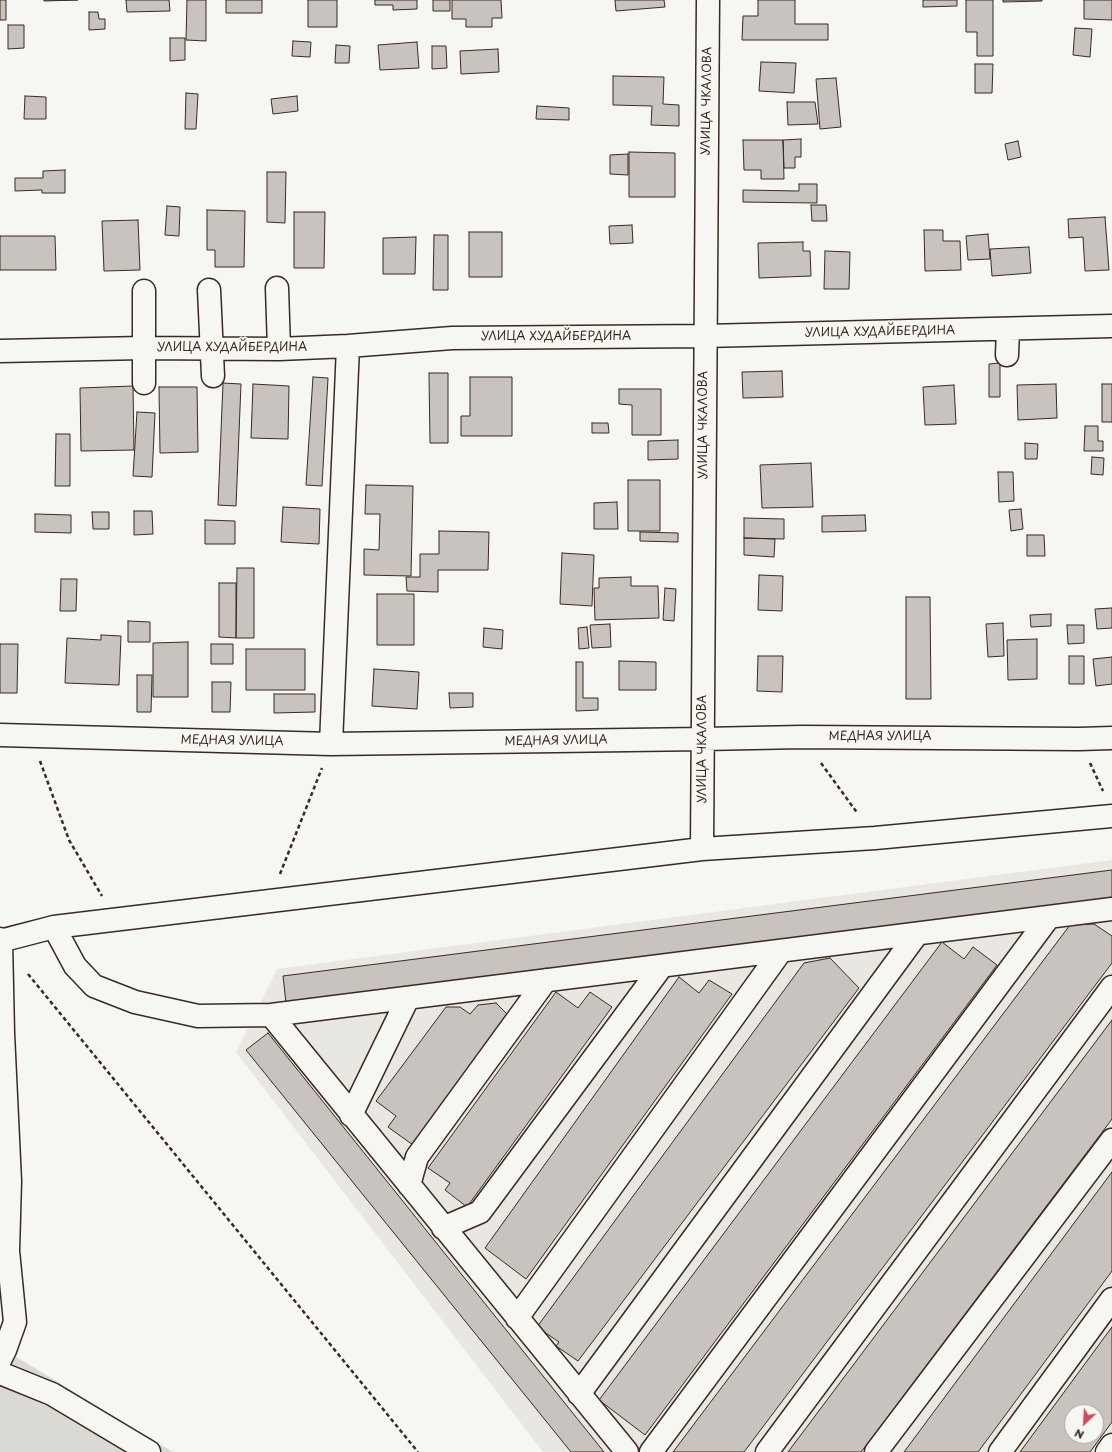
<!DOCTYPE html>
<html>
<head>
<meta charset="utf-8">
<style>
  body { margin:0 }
  #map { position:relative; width:1112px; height:1452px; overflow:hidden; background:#f6f6f2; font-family:"Playpen Sans",sans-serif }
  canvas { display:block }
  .north { position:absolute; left:1064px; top:1404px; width:40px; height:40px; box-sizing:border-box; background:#f6f6f2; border:1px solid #aba49d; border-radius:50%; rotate:205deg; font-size:11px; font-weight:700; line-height:16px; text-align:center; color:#3b2a1e }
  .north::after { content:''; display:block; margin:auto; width:14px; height:18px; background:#d1495b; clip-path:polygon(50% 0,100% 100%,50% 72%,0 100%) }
</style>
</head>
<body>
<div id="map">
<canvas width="1112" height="1452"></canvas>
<div class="north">N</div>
</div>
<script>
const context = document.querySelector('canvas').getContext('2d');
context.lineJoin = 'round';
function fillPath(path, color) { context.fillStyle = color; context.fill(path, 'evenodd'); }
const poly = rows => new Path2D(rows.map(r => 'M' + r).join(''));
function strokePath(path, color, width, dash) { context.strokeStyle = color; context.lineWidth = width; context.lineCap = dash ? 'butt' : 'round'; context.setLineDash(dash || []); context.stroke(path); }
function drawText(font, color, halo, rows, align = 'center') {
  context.font = font + ' "Playpen Sans",sans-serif'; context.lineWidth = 3.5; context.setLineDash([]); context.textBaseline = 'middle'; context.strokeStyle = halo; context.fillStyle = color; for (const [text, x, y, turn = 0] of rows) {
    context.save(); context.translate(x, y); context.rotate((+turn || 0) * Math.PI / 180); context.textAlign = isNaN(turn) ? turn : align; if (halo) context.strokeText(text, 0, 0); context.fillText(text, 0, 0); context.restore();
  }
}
const built = poly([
  [1112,860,1112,1452,543,1452,236,1052,277,969],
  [1072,1412,1096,1412,1096,1436,1072,1436]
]);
const green = poly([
  [0,1347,5,1350,173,1452,0,1452]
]);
const building = poly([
  [0,0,6,0,6,20,0,20,0,0],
  [44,0,78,0,44,1,44,0],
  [126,0,169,0,170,11,127,12,126,0],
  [187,0,206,0,206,41,186,40,187,0],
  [226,0,262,0,262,13,226,13,226,0],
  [308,0,337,0,337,27,308,27,308,0],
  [375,0,417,0,417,9,393,10,393,5,375,5,375,0],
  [433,0,450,0,450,11,433,11,433,0],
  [452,0,501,0,502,18,492,18,492,27,466,27,466,19,452,19,452,0],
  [615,0,664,0,665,7,616,11,615,0],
  [758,0,795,0,795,24,828,24,828,40,742,40,743,16,758,16,758,0],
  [923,0,957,0,957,6,923,7,923,0],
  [966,0,993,0,993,56,977,56,977,32,966,32,966,0],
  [1003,0,1042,0,1042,1,1003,2,1003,0],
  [1084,0,1112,0,1112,20,1084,19,1084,0],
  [89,12,98,12,99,19,105,19,105,29,89,30,89,12],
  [8,25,24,25,24,48,8,49,8,25],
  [1075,28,1092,29,1090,57,1073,55,1075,28],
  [170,38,185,38,185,60,170,61,170,38],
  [293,41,311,42,310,57,292,56,293,41],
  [417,42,419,68,380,70,378,45,417,42],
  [336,45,350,46,349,63,335,63,336,45],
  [432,46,446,46,447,68,432,69,432,46],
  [498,49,499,72,461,74,460,51,498,49],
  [761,62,796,63,794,93,759,91,761,62],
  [975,64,993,64,992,93,975,93,975,64],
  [613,76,664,77,663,104,679,105,679,126,651,125,652,106,613,105,613,76],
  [836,78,841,127,820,129,816,79,836,78],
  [186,93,198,94,196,129,185,129,186,93],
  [25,96,46,97,46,119,24,119,25,96],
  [297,96,298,111,273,114,271,99,297,96],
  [787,102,815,102,818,124,788,125,787,102],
  [537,106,569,108,569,120,536,119,537,106],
  [801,139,801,157,795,157,795,168,784,168,783,140,801,139],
  [743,140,783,140,784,179,761,179,761,170,744,170,743,140],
  [1018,141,1021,157,1008,160,1005,144,1018,141],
  [629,152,675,153,675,197,629,197,629,152],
  [628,154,628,175,610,174,610,155,628,154],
  [65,170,65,193,42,193,42,190,15,191,15,178,43,178,43,171,65,170],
  [267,172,286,172,285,223,267,222,267,172],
  [799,184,817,184,817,203,743,202,743,190,799,191,799,184],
  [811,205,826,205,827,221,812,221,811,205],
  [167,206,180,207,179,236,165,235,167,206],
  [207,210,245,211,244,267,215,267,215,250,207,250,207,210],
  [294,212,325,212,324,268,294,268,294,212],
  [1105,217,1109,270,1085,271,1083,237,1069,238,1068,219,1105,217],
  [138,220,140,270,104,271,102,221,138,220],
  [632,225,633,243,610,244,609,226,632,225],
  [924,230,943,230,943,241,960,241,961,270,925,271,924,230],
  [469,232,502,232,502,277,469,277,469,232],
  [988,234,990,259,968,260,966,236,988,234],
  [434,235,448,235,448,290,433,290,434,235],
  [0,236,55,236,56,270,0,270,0,236],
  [416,237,415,274,383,274,383,238,416,237],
  [803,242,803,251,810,251,811,276,759,278,758,243,803,242],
  [1029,247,1031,273,992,276,990,249,1029,247],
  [825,251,850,252,849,289,824,289,825,251],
  [1000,363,1000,397,989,397,989,364,1000,363],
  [782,371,783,397,743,398,742,372,782,371],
  [429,373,448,373,448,443,430,443,429,373],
  [313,377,328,378,322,486,306,485,313,377],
  [470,377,512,377,512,436,461,436,461,416,470,416,470,377],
  [223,383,241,384,236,506,218,505,223,383],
  [253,384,289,386,288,439,251,438,253,384],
  [1056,384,1057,418,1018,420,1017,385,1056,384],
  [1102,384,1112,384,1112,422,1102,422,1102,384],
  [954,385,956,424,925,425,923,387,954,385],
  [133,386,134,450,81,451,80,388,133,386],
  [159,387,197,387,198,452,160,453,159,387],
  [619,389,661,389,661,435,632,435,632,405,619,404,619,389],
  [137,412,155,413,152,477,133,476,137,412],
  [592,423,608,423,609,433,592,433,592,423],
  [1085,426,1098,426,1098,441,1103,441,1103,451,1084,451,1085,426],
  [56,434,70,434,70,486,55,486,56,434],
  [678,440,678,459,648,460,648,441,678,440],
  [1025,443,1038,444,1037,459,1025,459,1025,443],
  [1092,457,1104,458,1103,475,1091,474,1092,457],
  [811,463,813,507,762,508,760,465,811,463],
  [998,472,1013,472,1014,501,999,502,998,472],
  [628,480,660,480,660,531,628,531,628,480],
  [366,485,413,486,411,576,364,575,364,549,379,550,380,514,365,514,366,485],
  [617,502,618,529,594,529,594,503,617,502],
  [283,507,320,509,319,544,281,542,283,507],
  [1021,509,1023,529,1011,531,1009,510,1021,509],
  [134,511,152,511,153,534,134,535,134,511],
  [92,512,109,512,109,529,93,529,92,512],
  [35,514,71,515,71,533,35,532,35,514],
  [865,515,866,531,822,532,822,516,865,515],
  [744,518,784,519,784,539,744,538,744,518],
  [205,520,235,521,235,544,205,544,205,520],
  [439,531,489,532,488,570,438,570,438,592,407,591,406,577,420,577,420,554,439,554,439,531],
  [640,532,678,533,678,542,640,541,640,532],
  [1027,535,1044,535,1045,556,1027,556,1027,535],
  [744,538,775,539,774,557,744,555,744,538],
  [562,553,594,555,592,606,560,604,562,553],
  [237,568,254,568,254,638,236,638,237,568],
  [759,575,783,576,782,611,758,610,759,575],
  [631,577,631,586,658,586,659,618,595,620,594,588,599,588,599,578,631,577],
  [61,579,77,579,76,611,60,611,61,579],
  [219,583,236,583,236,638,219,637,219,583],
  [665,588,676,589,674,621,663,620,665,588],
  [377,594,414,594,414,645,377,645,377,594],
  [906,597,930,597,931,699,906,699,906,597],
  [1112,608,1112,628,1097,629,1095,609,1112,608],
  [1051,614,1051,626,1031,627,1030,615,1051,614],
  [128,621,150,622,150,642,128,642,128,621],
  [1003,623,1004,656,988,657,986,624,1003,623],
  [610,624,611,647,592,648,590,625,610,624],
  [1067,625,1084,625,1084,643,1068,644,1067,625],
  [587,627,589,648,579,649,578,628,587,627],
  [484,628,503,630,502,649,483,647,484,628],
  [101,635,121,636,119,685,65,683,67,638,101,640,101,635],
  [1037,639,1037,679,1008,680,1007,640,1037,639],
  [188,642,188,697,153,697,153,643,188,642],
  [0,644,18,644,17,693,0,693,0,644],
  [211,644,233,644,233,664,211,664,211,644],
  [246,649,305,649,305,690,246,690,246,649],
  [758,656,783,656,782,692,757,691,758,656],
  [1069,656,1084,656,1084,684,1069,684,1069,656],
  [1112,657,1112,684,1096,686,1093,659,1112,657],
  [619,661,656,662,656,690,619,690,619,661],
  [576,662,583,662,583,698,598,698,598,710,576,711,576,662],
  [374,669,419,672,417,709,372,706,374,669],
  [137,675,152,675,151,712,137,712,137,675],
  [212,682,231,682,230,712,212,712,212,682],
  [449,693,473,693,473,707,450,708,449,693],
  [274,694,315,694,315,712,274,713,274,694],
  [1112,870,1112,898,286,1003,283,976,1112,870],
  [1094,924,1112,936,1112,963,744,1452,673,1452,1070,925,1094,924],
  [942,942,964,959,973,947,997,965,645,1435,599,1400,942,942],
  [830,958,859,988,578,1361,556,1346,559,1342,537,1327,804,963,830,958],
  [679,977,699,993,709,980,732,994,526,1279,485,1248,679,977],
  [556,992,578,1008,590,992,612,1007,467,1207,445,1190,450,1183,428,1168,556,992],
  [496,1003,509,1016,413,1145,388,1127,396,1116,376,1101,446,1007,460,1007,470,1014,478,1005,496,1003],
  [1112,1020,1112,1119,861,1452,788,1452,1112,1020],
  [268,1033,604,1452,571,1452,246,1050,268,1033],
  [1112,1172,1112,1271,978,1452,904,1452,1112,1172],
  [1112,1327,1112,1422,1090,1452,1020,1452,1112,1327],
  [1072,1412,1096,1412,1096,1436,1072,1436,1072,1412]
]);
const path = poly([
  [40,761,69,840,102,896],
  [821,763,858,814],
  [1090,763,1103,791],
  [280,874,322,768],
  [28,974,418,1452]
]);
const minor = poly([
  [277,288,279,349],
  [209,290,213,376],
  [144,291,144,383],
  [0,351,143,348,279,349,348,346,452,338,705,336,1112,326],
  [1007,355,1008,329],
  [0,735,331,744,703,739,802,737,1079,739,1112,738],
  [331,744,348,346],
  [702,849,708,0],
  [54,927,75,966,94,986,135,1002,198,1016,271,1015,1112,909],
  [0,939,1,941,3,1033,10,1181,8,1251,15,1322,5,1350,0,1360],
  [0,941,54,927,702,849,875,838,1112,816],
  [271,1015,627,1452],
  [351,1115,408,998],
  [409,1185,417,1157,546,980],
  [443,1228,480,1212,662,966],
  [517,1318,781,951],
  [0,1373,52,1394,149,1452],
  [579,1394,917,934],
  [651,1452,1049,917],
  [767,1452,1112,987],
  [876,1452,1112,1140],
  [1000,1452,1112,1299],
  [1107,1452,1112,1445]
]);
const streetNames = [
  ["УЛИЦА ЧКАЛОВА",707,101,-89],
  ["УЛИЦА ХУДАЙБЕРДИНА",880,332,-1],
  ["УЛИЦА ХУДАЙБЕРДИНА",556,337],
  ["УЛИЦА ХУДАЙБЕРДИНА",232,348],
  ["УЛИЦА ЧКАЛОВА",704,425,-90],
  ["МЕДНАЯ УЛИЦА",880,737],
  ["МЕДНАЯ УЛИЦА",232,741,1],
  ["МЕДНАЯ УЛИЦА",556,741,-1],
  ["УЛИЦА ЧКАЛОВА",703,749,-90]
];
fillPath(built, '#e8e7e2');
fillPath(green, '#dad9d3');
fillPath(building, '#c8c3be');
strokePath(building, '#3b2a1e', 1);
strokePath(minor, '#3b2a1e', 25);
strokePath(path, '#3b2a1e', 2.5, [4, 3]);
strokePath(minor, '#f6f6f2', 22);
drawText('12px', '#3b2a1e', '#f6f6f2', streetNames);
</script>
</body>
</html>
